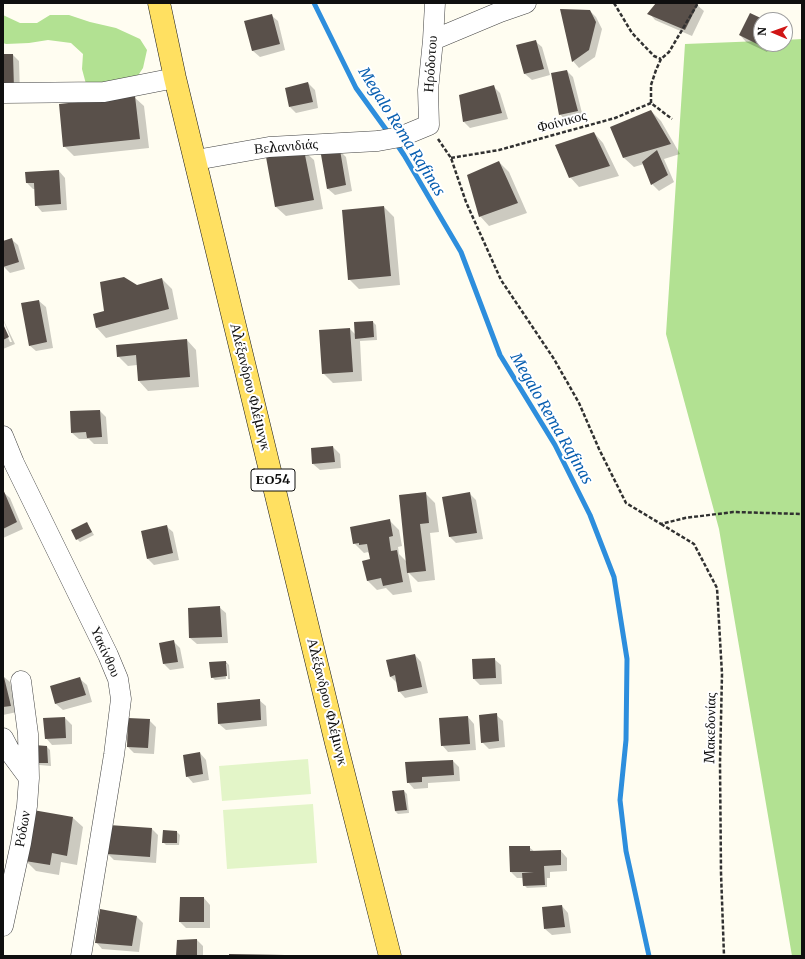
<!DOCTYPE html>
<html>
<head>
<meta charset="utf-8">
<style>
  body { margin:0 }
  #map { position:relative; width:805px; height:959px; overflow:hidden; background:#fffdf1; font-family:Merriweather,serif }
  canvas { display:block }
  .frame { position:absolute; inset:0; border:4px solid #0f0f0f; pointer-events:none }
  .north { position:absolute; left:753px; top:12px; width:40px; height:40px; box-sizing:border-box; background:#fff; border:1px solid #9f9f9f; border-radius:50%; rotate:272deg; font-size:11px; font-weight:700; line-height:16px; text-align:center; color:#0f0f0f }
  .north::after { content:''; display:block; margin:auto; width:14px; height:18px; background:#d01616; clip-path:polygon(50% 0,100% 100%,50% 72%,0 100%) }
</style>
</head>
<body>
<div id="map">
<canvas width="805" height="959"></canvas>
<div class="frame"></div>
<div class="north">N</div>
</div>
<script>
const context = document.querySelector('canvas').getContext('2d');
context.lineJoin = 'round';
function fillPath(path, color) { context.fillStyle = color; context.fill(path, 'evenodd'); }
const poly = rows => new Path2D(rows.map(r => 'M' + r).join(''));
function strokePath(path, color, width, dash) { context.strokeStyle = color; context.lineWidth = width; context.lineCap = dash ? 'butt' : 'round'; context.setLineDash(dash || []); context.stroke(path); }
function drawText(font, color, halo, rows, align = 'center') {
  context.font = font + ' Merriweather,serif'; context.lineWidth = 4; context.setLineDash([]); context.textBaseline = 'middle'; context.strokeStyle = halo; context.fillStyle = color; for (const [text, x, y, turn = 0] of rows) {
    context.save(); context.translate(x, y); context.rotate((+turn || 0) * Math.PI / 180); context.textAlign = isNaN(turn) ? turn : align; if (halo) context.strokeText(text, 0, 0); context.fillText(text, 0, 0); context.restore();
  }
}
const forest = poly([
  [3,15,20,23,37,23,50,15,69,15,90,22,116,28,140,39,147,50,143,68,135,80,86,84,82,69,83,54,71,43,48,40,29,43,6,44,3,43],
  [802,39,802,956,792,956,719,529,666,334,685,44,761,41,761,44,785,44,785,40]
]);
const pitch = poly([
  [308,759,311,794,222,801,219,766],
  [313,804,317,863,227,869,223,810]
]);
const shadow = poly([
  [657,3,694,3,697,5,704,11,692,36,655,20,649,13],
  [590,11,596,17,602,29,595,57,579,68,573,61],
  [751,14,762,20,761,20,761,44,771,44,767,52,746,42,740,35],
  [271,15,278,21,285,50,260,57,253,51,245,22],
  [535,41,542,47,550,75,532,80,525,74,518,46],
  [3,55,13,55,19,61,20,95,3,92],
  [567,71,573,77,583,117,566,121,560,114],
  [308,83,315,90,318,108,296,113,290,107],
  [494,87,500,93,508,119,470,128,464,122],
  [134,97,144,106,149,148,74,156,64,146],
  [651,111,661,121,680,154,664,159,674,182,659,191,652,184,644,164,634,167,624,158],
  [594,133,603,143,619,176,579,187,570,177],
  [304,151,314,160,323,209,286,216,276,207],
  [340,151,346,157,352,191,335,195,328,189],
  [499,162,509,172,527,213,489,226,480,216],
  [59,171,65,178,67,210,42,212,36,205,35,189,33,189,27,183],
  [384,207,394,217,400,285,359,289,349,279],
  [11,239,18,245,25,269,10,273,4,267,3,263,3,242],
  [162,279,172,289,178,319,106,338,97,328,94,314,105,312,137,286],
  [39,301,46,307,53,348,36,351,29,345],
  [3,319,15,344,3,349,3,327,10,342,12,342],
  [373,322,376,325,377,340,360,341,362,381,333,383,323,373,350,329,356,335],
  [187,340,196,350,199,387,148,391,139,381,137,365,128,366,118,356],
  [100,411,106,417,108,444,94,444,89,439,79,439,72,433],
  [333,447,340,454,341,468,320,470,313,464],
  [3,492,10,498,23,529,3,538],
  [425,493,435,503,439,532,430,533,435,580,418,582,408,572,412,592,393,595,386,588,377,590,367,580,372,560,370,555,368,552,364,553,354,543,389,520,399,530,402,546,398,547,399,554,407,562],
  [469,493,476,500,483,539,456,543,450,537,443,498],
  [87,523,94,535,80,542,77,539],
  [166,526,173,532,179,560,154,565,148,559],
  [219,607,226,613,228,643,197,644,190,638],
  [173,641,180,648,184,668,170,670,164,664],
  [415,655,421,662,428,693,405,698,399,691,397,683,390,676],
  [494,659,501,665,502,684,480,685,474,679],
  [226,662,229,665,230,679,228,679,227,664,225,664,226,679,215,680,212,677],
  [3,676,10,682,17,712,3,715],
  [80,679,87,685,92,702,63,710,56,704,52,687],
  [259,700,266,706,267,726,226,730,219,724],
  [496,715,503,721,505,747,489,749,482,742],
  [468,717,474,724,476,750,448,752,442,745],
  [65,718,72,725,72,744,52,745,46,738,44,719],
  [149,720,156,727,154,754,134,753,128,747],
  [35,746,47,747,50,750,51,766,39,765],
  [200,753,206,760,209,780,193,783,187,776],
  [453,761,459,767,460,781,428,783,428,788,414,789,408,782],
  [404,791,407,794,409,813,398,814,395,811],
  [73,818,83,827,77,865,61,862,59,875,36,871,26,861],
  [152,829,158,835,156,863,114,860,108,854],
  [177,832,180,835,179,845,166,845,163,842],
  [510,847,529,847,535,852,561,851,567,858,567,871,550,872,550,878,547,878,547,887,527,888,524,885,524,878,517,878,511,872],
  [180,898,204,898,210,905,210,928,186,928,180,922],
  [562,906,568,913,571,933,552,935,545,929],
  [100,910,137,917,143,923,139,952,102,949,96,942],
  [197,940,203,946,203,956,177,956],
  [230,955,343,956,230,956]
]);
const stream = poly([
  [314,3,356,88,390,135],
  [396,143,404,155,461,252,500,355,555,445,590,515,614,577,627,659,626,740,620,800,626,851,649,956]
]);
const building = poly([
  [656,3,696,3,698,4,685,30,647,14],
  [560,9,590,10,596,22,589,50,572,62],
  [750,13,765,20,761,20,762,44,761,46,739,35],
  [272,14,280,44,252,51,244,21],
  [536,40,544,69,524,74,516,45],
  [3,54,13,54,14,89,3,89],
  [567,70,578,111,559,115,551,73],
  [308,82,313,102,289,107,285,88],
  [494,85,502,113,463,122,459,95],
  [135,96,140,139,63,147,59,104],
  [651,110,671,144,623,158,610,127],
  [594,132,610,166,569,178,555,145],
  [320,149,340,150,346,185,327,189],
  [304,150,314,200,275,207,266,157],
  [657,150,668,175,651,185,642,162],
  [499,161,518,203,479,217,467,175],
  [59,170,61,204,35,206,34,183,26,183,25,172],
  [384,206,391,276,348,280,342,210],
  [12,238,19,262,3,267,3,241],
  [124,277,137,285,162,278,169,309,96,328,93,314,104,311,100,282],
  [39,300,47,342,29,346,21,303],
  [373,321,374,337,355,339,354,322],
  [3,324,9,337,3,340],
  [350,328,353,372,322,374,319,330],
  [187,339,190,377,138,381,136,355,117,357,116,345],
  [100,410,102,437,87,438,86,432,71,433,70,411],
  [333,446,335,462,312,464,311,448],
  [3,489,17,522,3,529],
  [426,492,429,523,420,524,426,571,407,573,399,495],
  [470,492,477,533,449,537,442,497],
  [390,519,393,536,389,537,391,551,397,550,403,582,383,586,381,578,367,581,362,561,370,559,367,544,359,545,359,543,353,544,350,527],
  [87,522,92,532,76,540,71,530],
  [167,525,173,553,147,559,141,531],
  [220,606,222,637,189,638,188,608],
  [174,640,178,662,163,664,159,643],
  [415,654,422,687,398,692,395,675,390,677,386,660],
  [495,658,496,678,473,679,472,659],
  [226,661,227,676,211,678,209,662],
  [3,673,11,706,3,707],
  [80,677,86,695,55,704,50,686],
  [260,699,261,720,218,724,217,703],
  [497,713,499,741,481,743,479,715],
  [468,716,470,744,441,746,439,718],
  [65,717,66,738,45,739,43,718],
  [128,718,150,719,148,748,127,747],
  [34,745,47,746,48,763,35,763],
  [200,752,203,774,186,777,183,755],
  [453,760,454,775,422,777,422,782,407,783,405,762],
  [404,790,407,810,395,811,392,791],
  [33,810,73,817,67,856,52,853,50,865,25,861],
  [109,825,152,828,150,857,107,854],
  [163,830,177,831,177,843,162,843],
  [509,846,530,846,530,851,561,850,561,865,544,866,545,885,523,886,522,873,534,872,510,872],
  [180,897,204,897,204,922,179,922],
  [562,905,565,927,544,929,542,907],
  [100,909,137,916,132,946,95,943],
  [197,939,197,956,176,956,177,940],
  [229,954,285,955,285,956,229,956]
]);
const path = poly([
  [614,3,632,33,654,56,661,59],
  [651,103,651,85,656,70,661,59,669,52,698,3],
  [438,139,451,158,466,202,501,280,554,359,579,403,599,449,626,503,661,524,685,518,733,512,802,514],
  [451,158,499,150,615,118,651,103,672,119],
  [661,524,694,544,717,588,722,674,720,763,721,873,724,956]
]);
const minor = poly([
  [433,40,500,12,526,3],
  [3,93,104,92,175,78],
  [196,160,269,147,378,141,400,137,429,125,428,90,433,40,435,3],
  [3,436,14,463,108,655,118,679,121,699,114,755,81,956],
  [21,681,28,734,29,778],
  [3,738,12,755,29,778,27,806,21,843,3,926]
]);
const major = poly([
  [159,3,175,78,336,743,390,956]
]);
const shields = [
  [273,480,44]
];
const shieldNames = [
  ["ΕΟ54",273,480]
];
const streetNames = [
  ["Ηρόδοτου",431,64,-86],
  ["Φοίνικος",562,122,-15],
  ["Βελανιδιάς",286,147,-5],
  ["Αλέξανδρου Φλέμινγκ",250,387,76],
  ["Υακίνθου",105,652,66],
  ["Αλέξανδρου Φλέμινγκ",327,702,76],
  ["Μακεδονίας",711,728,-89],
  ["Ρόδων",23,829,-80]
];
const waterNames = [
  ["Megalo Rema Rafinas",401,132,58],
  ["Megalo Rema Rafinas",551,419,60]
];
fillPath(forest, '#b2e192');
fillPath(pitch, '#e3f5c8');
fillPath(shadow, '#0003');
strokePath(stream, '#2d8edd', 5);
fillPath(building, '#59504a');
strokePath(minor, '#424242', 21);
strokePath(major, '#202020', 23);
strokePath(path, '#313131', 2.5, [4, 2]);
strokePath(minor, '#fff', 20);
strokePath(major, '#ffe061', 22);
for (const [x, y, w] of shields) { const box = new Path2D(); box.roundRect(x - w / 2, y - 11, w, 22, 3); context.fillStyle = '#fff'; context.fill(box); strokePath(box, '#0f0f0f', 1); }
drawText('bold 13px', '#0f0f0f', null, shieldNames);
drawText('14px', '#0f0f0f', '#fff', streetNames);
drawText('italic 15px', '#095fb0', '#fff', waterNames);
</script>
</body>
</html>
